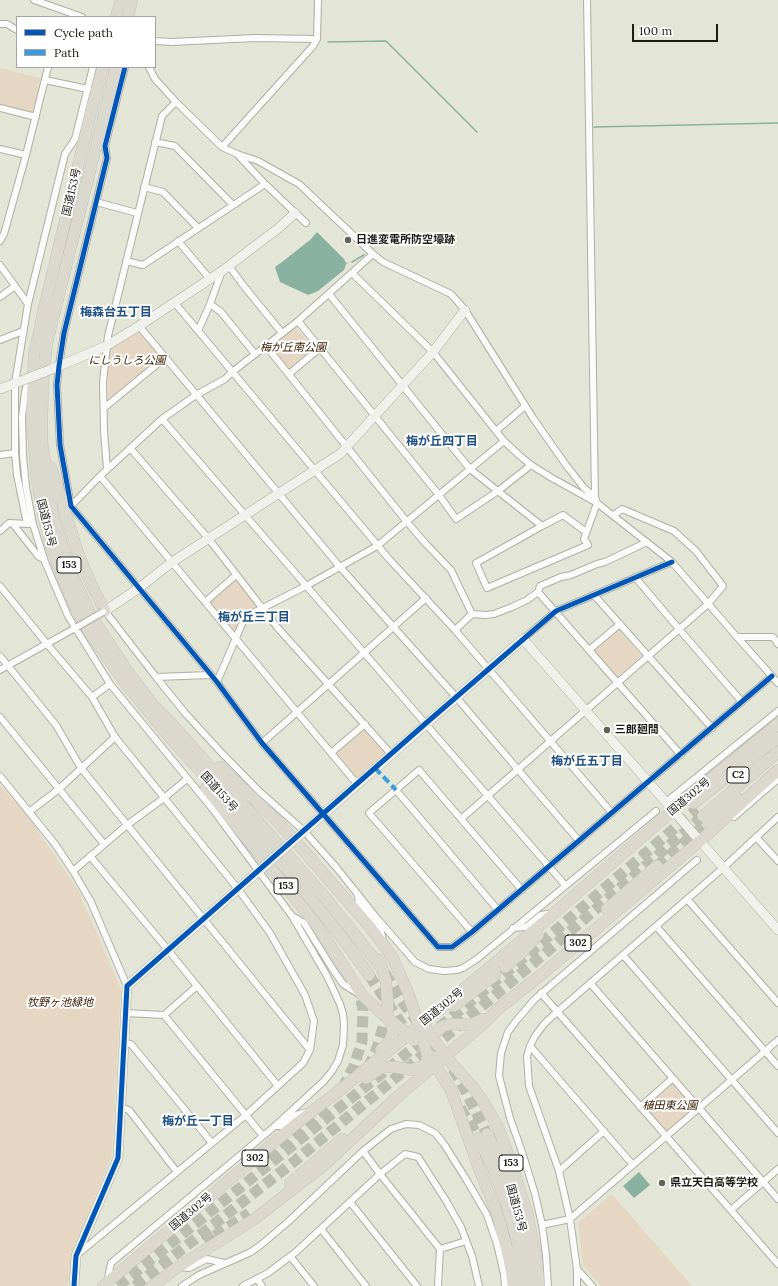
<!DOCTYPE html>
<html>
<head>
<meta charset="utf-8">
<style>
  body { margin:0 }
  #map { position:relative; width:778px; height:1286px; overflow:hidden; background:#e3e6d6; font-family:Lora,serif }
  canvas { display:block }
  .legend { position:absolute; left:16px; top:16px; width:140px; height:52px; box-sizing:border-box; background:#fff; border:1px solid #a4a5a1; margin:0; padding:5px 7px; list-style:none; font-size:12px; color:#1b1d13 }
  .legend li { display:flex; align-items:center; gap:8px; height:20px }
  .legend b { width:20px; border:1px solid #a4a5a1 }
  .scale { position:absolute; left:632px; top:24px; width:86px; height:18px; box-sizing:border-box; border:2px solid #1b1d13; border-top:0; padding-left:5px; font-size:12px; line-height:14px; white-space:nowrap; color:#1b1d13; -webkit-text-stroke:3px #fff; paint-order:stroke }
</style>
</head>
<body>
<div id="map">
<canvas width="778" height="1286"></canvas>
<ul class="legend">
<li><b style="height:5px;background:#0057b8"></b>Cycle path</li>
<li><b style="height:5px;background:#3b9bde"></b>Path</li>
</ul>
<div class="scale">100 m</div>
</div>
<script>
const context = document.querySelector('canvas').getContext('2d');
context.lineJoin = 'round';
function fillPath(path, color) { context.fillStyle = color; context.fill(path, 'evenodd'); }
const poly = rows => new Path2D(rows.map(r => 'M' + r).join(''));
function strokePath(path, color, width, dash) { context.strokeStyle = color; context.lineWidth = width; context.lineCap = dash ? 'butt' : 'round'; context.setLineDash(dash || []); context.stroke(path); }
function drawText(font, color, halo, rows, align = 'center') {
  context.font = font + ' Lora,"Noto Sans JP",serif'; context.lineWidth = 4; context.setLineDash([]); context.textBaseline = 'middle'; context.strokeStyle = halo; context.fillStyle = color; for (const [text, x, y, turn = 0] of rows) {
    context.save(); context.translate(x, y); context.rotate((+turn || 0) * Math.PI / 180); context.textAlign = isNaN(turn) ? turn : align; if (halo) context.strokeText(text, 0, 0); context.fillText(text, 0, 0); context.restore();
  }
}
const green = poly([
  [0,68,40,78,34,113,0,105],
  [295,327,316,350,291,370,287,369,270,347,271,344],
  [140,331,160,357,108,400,108,350],
  [235,577,258,606,257,608,244,614,233,635,207,602],
  [618,628,641,656,616,678,592,651],
  [362,728,386,755,356,781,333,753],
  [0,785,27,815,78,890,121,989,112,1156,73,1251,68,1286,0,1286],
  [671,1082,675,1082,695,1106,695,1108,668,1131,665,1131,645,1108,645,1105],
  [613,1195,692,1286,601,1286,583,1265,578,1223,609,1196]
]);
const water = poly([
  [317,232,344,259,346,263,350,262,346,264,344,270,318,291,308,295,280,282,275,267,282,262,310,240],
  [639,1172,650,1185,634,1198,623,1186]
]);
const stream = poly([
  [328,42,386,41,477,132],
  [594,127,778,123],
  [352,262,364,255]
]);
const highwayTunnel = poly([
  [657,866,708,822],
  [385,973,400,999,416,1020],
  [369,975,407,1032],
  [368,1068,376,1051,387,1014],
  [453,1069,464,1088,487,1134],
  [342,1089,354,1066,362,1041,363,1010,359,988],
  [460,1108,479,1138],
  [266,1155,298,1130,327,1106],
  [215,1236,249,1213],
  [205,1242,220,1228],
  [118,1286,458,1012,535,948,697,809],
  [135,1286,296,1160,468,1018,543,955,703,816]
]);
const street = poly([
  [34,0,82,17],
  [0,24,7,24,17,30],
  [155,41,172,42,255,38,317,39],
  [125,67,105,146,107,158,64,333,59,366,57,385,60,445,71,506,217,682,262,743,438,947,452,947,472,932,772,676],
  [149,67,155,79,176,102,222,147,237,154,265,184,306,223],
  [45,80,88,89],
  [0,108,36,117],
  [155,142,175,146,233,205],
  [222,147,313,46,317,39,318,0],
  [0,149,26,155],
  [237,154,258,161,299,184,373,254,383,262,451,294,465,310,533,418,566,465,584,488,595,497],
  [144,187,163,192,198,228],
  [96,202,137,213],
  [0,241,4,234,26,155,48,67],
  [178,241,210,279],
  [126,261,143,265,265,184],
  [0,265,28,304],
  [229,266,243,285,282,333],
  [352,273,433,352,504,441,520,456,531,465,552,478,597,503,672,562,737,637,778,683],
  [329,294,470,469,542,526],
  [0,297,15,286],
  [174,302,389,559,455,630,612,813],
  [210,304,221,312,255,354],
  [298,321,439,495,456,519,498,491,531,465],
  [139,326,340,567,456,697,579,841],
  [198,331,210,304,222,271],
  [0,340,23,331],
  [266,346,407,522,426,544,451,570,472,614],
  [289,374,320,348],
  [29,377,25,392,22,417,23,455,26,487,33,524,45,562,68,616,110,684,211,807,292,916,327,976,340,1004,343,1014,344,1025,343,1045,338,1061,332,1071,324,1081,275,1126,111,1263,107,1282],
  [104,408,166,357],
  [162,419,565,885],
  [496,431,525,406],
  [130,448,208,538,277,627,391,754],
  [0,455,15,453],
  [107,469,104,431,103,382,108,336,162,116,176,102],
  [100,476,357,784],
  [71,506,100,476,162,419,196,395,225,379,232,372,298,321,373,254],
  [13,524,39,557,44,559],
  [27,524,17,475,15,453,15,383,28,304,65,154,75,139,93,67],
  [0,531,9,523,29,524],
  [586,532,563,515,542,526,476,563,487,588,588,545,584,539,597,503,595,497,587,0],
  [635,577,679,629,742,702],
  [0,586,47,644,92,697,110,684],
  [538,592,681,755],
  [594,595,712,728],
  [205,602,236,575],
  [103,612,105,611,156,677,210,675],
  [455,630,472,614,486,615,494,614,512,607,527,600,538,592,540,586,561,577,571,575,597,564,605,562,647,542],
  [737,637,773,637,778,644],
  [523,639,556,611,672,562],
  [589,650,620,624],
  [0,656,56,725,81,768,310,1050],
  [0,670,77,627],
  [156,677,185,713,219,750,259,791,304,831,336,867,376,917,415,962,429,969,444,971,457,970,463,968,477,959,656,811],
  [217,682,245,617,306,586,377,546,504,441],
  [0,717,104,844],
  [262,743,426,598],
  [331,753,365,724],
  [0,776,55,844,73,871,91,902,127,986],
  [396,790,498,910],
  [666,802,778,711],
  [29,812,59,789,115,737],
  [734,817,778,779],
  [461,819,708,604,723,586,696,551,674,531,622,509,614,515],
  [756,837,778,861],
  [90,856,168,950,278,1086],
  [73,871,127,825,164,798,187,779],
  [357,893,359,902,381,932,383,940],
  [687,899,778,1003],
  [294,917,304,923,332,968,343,984,359,994],
  [656,926,778,1066],
  [513,928,526,927,541,915,553,913],
  [472,932,369,813,419,770,522,890],
  [623,955,778,1133],
  [590,983,778,1199],
  [541,993,778,1264],
  [125,1013,164,1015,263,1136],
  [164,1015,197,986],
  [124,1043,131,1044,212,1143],
  [530,1046,633,1165],
  [120,1107,129,1110,177,1172],
  [640,1107,673,1078],
  [275,1126,282,1126,296,1115,307,1112],
  [363,1151,380,1174,440,1249],
  [559,1171,604,1131],
  [350,1202,417,1286],
  [731,1210,778,1169],
  [542,1225,570,1219,778,1040],
  [321,1229,366,1286],
  [78,1254,246,1115,303,1063,310,1050,314,1021,305,995,270,933,238,889,115,737,92,697],
  [290,1256,314,1286],
  [180,1267,189,1268,207,1259,224,1263],
  [577,1269,592,1286],
  [257,1279,262,1286],
  [182,1286,199,1275,251,1252,262,1244,288,1222,363,1151,391,1129,406,1124,419,1125,435,1133,444,1144,466,1179,487,1215,497,1244,504,1274,505,1286],
  [243,1286,268,1273,297,1251,380,1174,405,1154,418,1157,445,1199,461,1227,472,1256,479,1286],
  [438,1286,440,1249,466,1241],
  [548,1286,546,1255,542,1225,535,1194,522,1152,510,1118,499,1076,501,1053,508,1032,516,1021,535,999,697,860],
  [577,1286,577,1269,570,1219,559,1171,529,1086,527,1056,530,1046,535,1036,545,1023,557,1012,723,868,778,817]
]);
const secondary = poly([
  [52,369,106,346,139,326,222,271,280,227,295,213],
  [0,389,21,381],
  [105,611,139,588,172,562,340,454,433,352,465,310],
  [303,832,523,639,778,930],
  [74,1286,76,1256,118,1158,127,986,261,869]
]);
const highway = poly([
  [116,17,121,0],
  [128,17,132,0],
  [103,67,90,116,43,313,34,356,32,416,37,481,44,519,51,546,59,568,74,604,87,628,123,680,166,733,247,823,297,881,343,939,369,975],
  [116,67,47,342,43,380,42,415,42,442,52,512,62,545,74,579,92,617,126,669,154,706,172,724,322,894,380,966],
  [51,467,78,553,91,584,105,611],
  [220,767,274,818,303,850,370,927,386,948,394,961,407,990,419,1026,427,1054,427,1064,423,1074],
  [206,788,319,928,362,995,381,1013,409,1035,414,1040],
  [694,803,752,757,778,738],
  [703,816,778,752],
  [708,822,736,797],
  [607,909,657,866],
  [377,959,381,965,386,982,388,1007,387,1014],
  [505,967,519,955,538,935],
  [454,1006,495,975],
  [422,1022,445,1056,472,1086,481,1098,498,1127,510,1160,527,1212,536,1257,539,1286],
  [427,1040,443,1026,452,1024,471,1025,483,1019],
  [381,1050,390,1041,393,1032,392,1026,388,1019],
  [433,1060,435,1065,451,1090,478,1166,497,1213,508,1253,514,1286],
  [366,1078,382,1067,395,1067,412,1070,432,1062],
  [487,1134,505,1170,513,1192,528,1256,532,1286],
  [479,1138,496,1175,506,1202,517,1240,523,1286],
  [290,1183,320,1158,342,1139],
  [103,1286,297,1123,335,1094,434,1014,545,921,685,800,778,724],
  [152,1286,178,1267,253,1220,323,1166,395,1099,482,1025,498,1009,541,975,700,841,778,770]
]);
const streetBridge = poly([
  [77,627,103,612]
]);
const secondaryBridge = poly([
  [21,381,52,369],
  [261,869,303,832]
]);
const quiet = poly([
  [375,768,396,790]
]);
const cycleway = poly([
  [125,67,105,146,107,158,64,333,59,366,57,385,60,445,71,506,217,682,262,743,438,947,452,947,472,932,772,676],
  [74,1286,76,1256,118,1158,127,986,425,724,556,611,672,562]
]);
const markers = [
  [348,240,4,"#616357"],
  [607,730,4,"#616357"],
  [662,1183,4,"#616357"]
];
const shields = [
  [69,565,24],
  [738,775,22],
  [286,886,24],
  [578,943,26],
  [255,1158,26],
  [511,1163,24]
];
const shieldNames = [
  ["153",69,565],
  ["C2",738,775],
  ["153",286,886],
  ["302",578,943],
  ["302",255,1158],
  ["153",511,1163]
];
const streetNames = [
  ["国道153号",72,192,-77],
  ["国道153号",46,523,76],
  ["国道153号",219,792,48],
  ["国道302号",689,797,-40],
  ["国道302号",442,1007,-39],
  ["国道153号",516,1208,75],
  ["国道302号",191,1212,-40]
];
const poiNames = [
  ["日進変電所防空壕跡",356,240],
  ["三郎廻間",615,730],
  ["県立天白高等学校",670,1183]
];
const parkNames = [
  ["梅が丘南公園",293,348],
  ["にしうしろ公園",127,361],
  ["牧野ヶ池緑地",60,1003],
  ["植田東公園",670,1106]
];
const neighbourhoodNames = [
  ["梅森台五丁目",116,313],
  ["梅が丘四丁目",442,442],
  ["梅が丘三丁目",254,618],
  ["梅が丘五丁目",587,762],
  ["梅が丘一丁目",198,1122]
];
fillPath(green, '#e5d7c3');
fillPath(water, '#88b29f');
strokePath(stream, '#88b29f', 1.5);
strokePath(highwayTunnel, '#bbbeaf', 11, [11, 5.5]);
strokePath(street, '#adb0a3', 8);
strokePath(secondary, '#adb0a3', 10);
strokePath(highway, '#c3c5bd', 12);
strokePath(street, '#fbfbf9', 6);
strokePath(secondary, '#f1f1eb', 9);
strokePath(highway, '#dbd8ce', 11);
strokePath(streetBridge, '#adb0a3', 8, []);
strokePath(secondaryBridge, '#adb0a3', 10, []);
strokePath(streetBridge, '#fbfbf9', 6);
strokePath(secondaryBridge, '#f1f1eb', 9);
strokePath(quiet, '#3b9bde', 4, [8, 4]);
strokePath(cycleway, '#0057b8', 5);
for (const [x, y, r, color] of markers) { const dot = new Path2D(); dot.arc(x, y, r, 0, 2 * Math.PI); context.fillStyle = color; context.fill(dot); strokePath(dot, '#fff', 1.5); }
for (const [x, y, w] of shields) { const box = new Path2D(); box.roundRect(x - w / 2, y - 8, w, 16, 3); context.fillStyle = '#fff'; context.fill(box); strokePath(box, '#1b1d13', 1); }
drawText('bold 10px', '#1b1d13', null, shieldNames);
drawText('11px', '#1b1d13', '#fff', streetNames);
drawText('bold 11px', '#1b1d13', '#fff', poiNames, 'left');
drawText('italic 11px', '#3e2105', '#fff', parkNames);
drawText('bold 12px', '#215285', '#fff', neighbourhoodNames);
</script>
</body>
</html>
